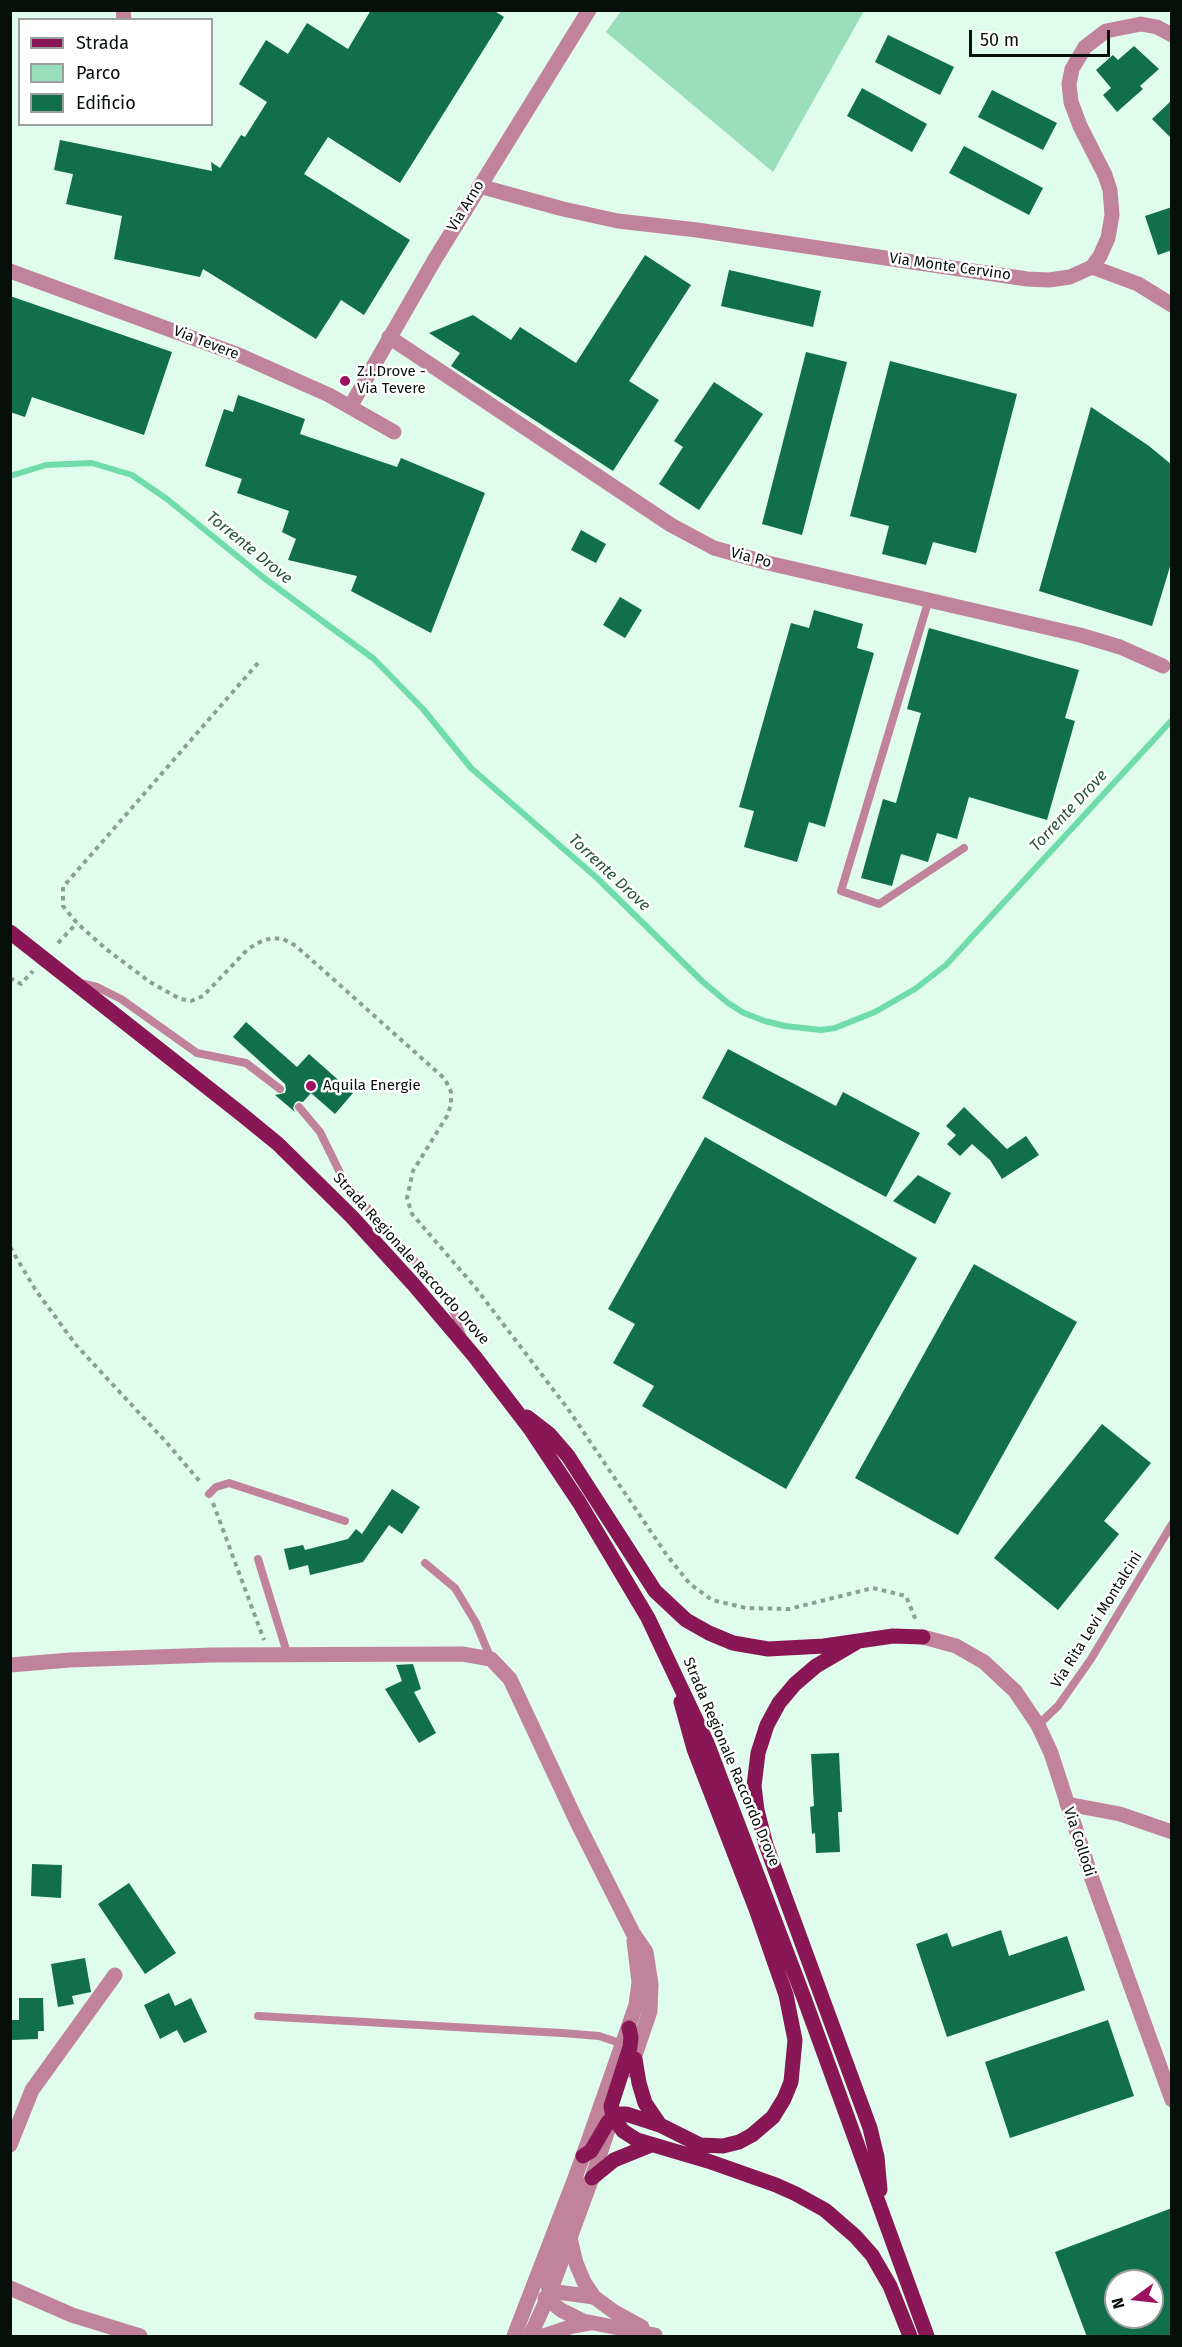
<!DOCTYPE html>
<html>
<head>
<meta charset="utf-8">
<style>
  body { margin:0 }
  #map { position:relative; width:1182px; height:2347px; overflow:hidden; background:#dffcec; font-family:"Fira Sans",sans-serif }
  canvas { display:block }
  .frame { position:absolute; inset:0; border:12px solid #060f0a; pointer-events:none }
  .legend { position:absolute; left:18px; top:18px; width:195px; height:108px; box-sizing:border-box; background:#fff; border:2px solid #9b9f9d; margin:0; padding:8px 10px; list-style:none; font-size:18px; color:#060f0a }
  .legend li { display:flex; align-items:center; gap:12px; height:30px }
  .legend b { width:30px; border:2px solid #9b9f9d }
  .north { position:absolute; left:1104px; top:2269px; width:60px; height:60px; box-sizing:border-box; background:#fff; border:2px solid #9b9f9d; border-radius:50%; rotate:255deg; font-size:16px; font-weight:700; line-height:24px; text-align:center; color:#060f0a }
  .north::after { content:''; display:block; margin:auto; width:21px; height:27px; background:#9c1261; clip-path:polygon(50% 0,100% 100%,50% 72%,0 100%) }
  .scale { position:absolute; left:969px; top:30px; width:141px; height:27px; box-sizing:border-box; border:3px solid #060f0a; border-top:0; padding-left:8px; font-size:18px; line-height:21px; white-space:nowrap; color:#060f0a; -webkit-text-stroke:4px #fff; paint-order:stroke }
</style>
</head>
<body>
<div id="map">
<canvas width="1182" height="2347"></canvas>
<div class="frame"></div>
<ul class="legend">
<li><b style="height:8px;background:#891755"></b>Strada</li>
<li><b style="height:16px;background:#9bdebc"></b>Parco</li>
<li><b style="height:16px;background:#116f4b"></b>Edificio</li>
</ul>
<div class="north">N</div>
<div class="scale">50 m</div>
</div>
<script>
const context = document.querySelector('canvas').getContext('2d');
context.lineJoin = 'round';
function fillPath(path, color) { context.fillStyle = color; context.fill(path, 'evenodd'); }
const poly = rows => new Path2D(rows.map(r => 'M' + r).join(''));
function strokePath(path, color, width, dash) { context.strokeStyle = color; context.lineWidth = width; context.lineCap = dash ? 'butt' : 'round'; context.setLineDash(dash || []); context.stroke(path); }
function drawText(font, color, halo, rows, align = 'center') {
  context.font = font + ' "Fira Sans",sans-serif'; context.lineWidth = 5; context.setLineDash([]); context.textBaseline = 'middle'; context.strokeStyle = halo; context.fillStyle = color; for (const [text, x, y, turn = 0] of rows) {
    context.save(); context.translate(x, y); context.rotate((+turn || 0) * Math.PI / 180); context.textAlign = isNaN(turn) ? turn : align; if (halo) context.strokeText(text, 0, 0); context.fillText(text, 0, 0); context.restore();
  }
}
const green = poly([
  [621,11,621,10,864,11,773,172,606,32]
]);
const stream = poly([
  [10,476,46,465,92,463,132,475,167,499,264,578,374,659,423,709,471,768,597,878,703,982,728,1003,744,1013,765,1021,785,1026,821,1030,835,1028,875,1012,915,989,946,965,1172,720]
]);
const building = poly([
  [371,10,493,10,504,17,400,183,328,137,304,174,410,240,364,315,341,300,316,339,203,269,200,277,114,259,122,216,66,204,73,174,54,170,60,140,212,171,211,162,220,168,241,135,245,137,267,102,239,84,266,40,288,54,307,23,348,49],
  [888,35,954,67,940,95,875,62],
  [1134,46,1159,69,1140,86,1143,89,1117,112,1103,95,1111,88,1096,70,1113,55,1118,60],
  [862,88,927,124,912,152,847,116],
  [992,90,1057,123,1043,150,978,117],
  [1172,100,1172,139,1152,119],
  [964,146,1043,188,1029,215,949,173],
  [1172,207,1172,250,1158,255,1145,216],
  [645,255,691,285,629,381,659,400,613,471,451,366,460,353,429,333,473,315,511,340,520,327,576,363],
  [729,270,821,291,813,327,721,306],
  [10,296,172,352,144,435,32,397,25,417,10,412],
  [806,352,847,362,802,535,762,524],
  [890,361,1017,394,976,553,933,542,926,565,882,554,889,526,850,516],
  [714,382,763,414,699,510,659,484,683,447,674,441],
  [238,395,305,419,300,434,397,467,401,458,485,493,431,633,351,591,357,576,288,560,296,539,282,532,289,511,237,493,242,479,205,466,224,409,233,412],
  [1091,407,1149,446,1172,465,1172,560,1152,626,1039,591],
  [581,530,606,544,596,563,571,550],
  [620,597,642,610,625,638,603,625],
  [814,610,863,624,857,648,874,653,825,827,809,822,797,862,744,847,754,811,739,807,791,623,809,628],
  [929,628,1079,670,1065,718,1075,721,1047,820,969,797,957,839,937,833,928,862,901,854,892,886,861,878,883,799,896,803,921,713,907,709],
  [246,1022,297,1067,309,1054,353,1093,335,1114,311,1093,303,1102,298,1101,295,1103,293,1108,295,1112,275,1095,285,1093,286,1089,285,1084,233,1037],
  [728,1049,836,1106,843,1092,920,1133,886,1197,702,1098],
  [964,1107,1007,1149,1026,1136,1039,1155,1002,1179,990,1160,972,1144,960,1156,947,1144,956,1135,946,1126],
  [705,1137,917,1258,786,1489,642,1406,654,1386,613,1363,635,1324,608,1309],
  [918,1175,951,1193,935,1224,893,1201],
  [974,1264,1077,1322,958,1535,855,1478],
  [1102,1424,1151,1463,1104,1521,1119,1534,1058,1610,994,1558],
  [392,1489,420,1507,402,1534,389,1525,363,1562,310,1575,308,1565,289,1570,284,1549,303,1545,305,1550,348,1539,356,1529,362,1534],
  [413,1664,421,1689,414,1692,436,1733,419,1743,385,1689,402,1681,396,1665],
  [839,1753,842,1812,838,1812,840,1852,816,1853,815,1833,812,1834,810,1807,814,1806,811,1754],
  [32,1864,62,1865,61,1898,31,1896],
  [129,1883,176,1953,145,1974,98,1904],
  [1001,1930,1009,1956,1067,1936,1085,1990,947,2037,916,1944,947,1933,952,1947],
  [85,1958,91,1992,72,1996,74,2004,58,2007,51,1964],
  [169,1993,175,2006,191,1998,207,2032,184,2043,177,2030,160,2039,144,2005],
  [19,1998,43,1998,44,2031,38,2031,38,2039,12,2040,11,2020,19,2020],
  [1108,2020,1134,2096,1010,2138,985,2062],
  [1172,2208,1172,2337,1087,2337,1055,2252],
  [1116,2281,1152,2281,1152,2317,1116,2317]
]);
const path = poly([
  [258,663,63,887,63,906,77,923,106,949,150,982,180,999,191,1001,203,996,248,949,260,942,272,938,283,939,296,946,445,1079,451,1092,451,1105,447,1116,413,1171,407,1198,412,1214,475,1287,568,1409,666,1554,690,1584,712,1600,746,1608,789,1609,873,1588,906,1596,917,1623],
  [58,943,77,923],
  [10,978,21,984,33,971],
  [10,1247,35,1289,76,1345,167,1443,202,1484],
  [213,1503,264,1640]
]);
const service = poly([
  [929,599,841,891,879,904,964,848],
  [80,983,97,987,121,999,197,1053,246,1063,280,1089],
  [299,1107,320,1132,345,1183,446,1296,456,1317,462,1336],
  [209,1494,216,1487,229,1483,345,1521],
  [258,1559,288,1656],
  [425,1563,455,1588,476,1623,491,1659],
  [1038,1725,1058,1706,1091,1659,1172,1524],
  [258,2016,562,2033,599,2036,623,2044]
]);
const minor = poly([
  [123,10,124,20],
  [479,186,563,209,618,221,697,230,1027,279,1049,280,1070,277,1092,267,1100,256,1108,238,1112,215,1110,190,1105,175,1080,126,1071,102,1069,84,1072,69,1085,47,1106,31,1141,24,1157,27,1172,35],
  [1092,267,1138,284,1172,305],
  [10,271,239,355,329,395,394,432],
  [389,337,671,525,714,548,768,563,1080,635,1120,647,1163,666],
  [350,407,435,259,589,10],
  [10,1665,70,1660,212,1655,462,1654,491,1659,510,1679,577,1822,633,1933,646,1952,651,1984,650,2011,630,2070],
  [1067,1804,1120,1814,1172,1832],
  [10,2145,32,2090,115,1975],
  [583,2156,636,2005,639,1982,634,1941],
  [592,2178,609,2127],
  [10,2288,72,2315,140,2336],
  [545,2298,557,2292,594,2297],
  [514,2336,575,2178],
  [530,2336,549,2295,570,2238],
  [543,2336,573,2326,590,2323]
]);
const tertiary = poly([
  [923,1637,956,1646,984,1662,1015,1691,1038,1725,1051,1753,1092,1879,1172,2100],
  [583,2156,576,2175,577,2187,574,2205,547,2278,551,2302,561,2310,583,2321,655,2335],
  [592,2178,570,2238,576,2263,584,2282,594,2297,613,2311,642,2327]
]);
const primary = poly([
  [10,932,240,1113,278,1144,352,1217,414,1285,475,1357,531,1430,579,1502,648,1618,707,1743,804,1998,927,2336],
  [527,1417,549,1434,568,1456,655,1591,686,1620,709,1633,733,1643,768,1649,824,1646,893,1636,923,1637],
  [857,1642,816,1666,795,1684,779,1703,767,1725,758,1753,754,1786,757,1810,766,1845,870,2128,877,2157,880,2190],
  [629,2028,631,2037,630,2047,611,2106,613,2117,623,2131,637,2140,708,2161,776,2185,796,2194,825,2210,855,2236,872,2255,890,2286,910,2336],
  [635,2059,639,2083,645,2103,660,2125],
  [583,2156,591,2151,608,2122,619,2114,626,2114,660,2125,700,2145,723,2146,739,2142,752,2135,773,2117,784,2099,791,2082,795,2040,786,1995,756,1909,694,1749,681,1702],
  [592,2178,614,2160,651,2145]
]);
const markers = [
  [345,381,6,"#9c1261"],
  [311,1086,6,"#9c1261"]
];
const streetNames = [
  ["Via Arno",466,206,-59],
  ["Via Monte Cervino",950,267,8],
  ["Via Tevere",206,343,21],
  ["Via Po",751,558,15],
  ["Strada Regionale Raccordo Drove",411,1259,48],
  ["Via Rita Levi Montalcini",1097,1620,-58],
  ["Strada Regionale Raccordo Drove",731,1762,67],
  ["Via Collodi",1079,1842,72]
];
const poiNames = [
  ["Z.I.Drove -",357,372],
  ["Via Tevere",357,389],
  ["Aquila Energie",323,1086]
];
const waterNames = [
  ["Torrente Drove",249,548,39],
  ["Torrente Drove",1069,811,-47],
  ["Torrente Drove",609,873,43]
];
fillPath(green, '#9bdebc');
strokePath(stream, '#6fdca9', 6);
fillPath(building, '#116f4b');
strokePath(path, '#8ba094', 4, [4.5, 4.5]);
strokePath(service, '#c1839c', 8);
strokePath(minor, '#c1839c', 15);
strokePath(tertiary, '#c1839c', 15);
strokePath(primary, '#891755', 15);
for (const [x, y, r, color] of markers) { const dot = new Path2D(); dot.arc(x, y, r, 0, 2 * Math.PI); context.fillStyle = color; context.fill(dot); strokePath(dot, '#fff', 2); }
drawText('15px', '#060f0a', '#fff', streetNames);
drawText('15px', '#060f0a', '#fff', poiNames, 'left');
drawText('italic 16px', '#27543f', '#fff', waterNames);
</script>
</body>
</html>
